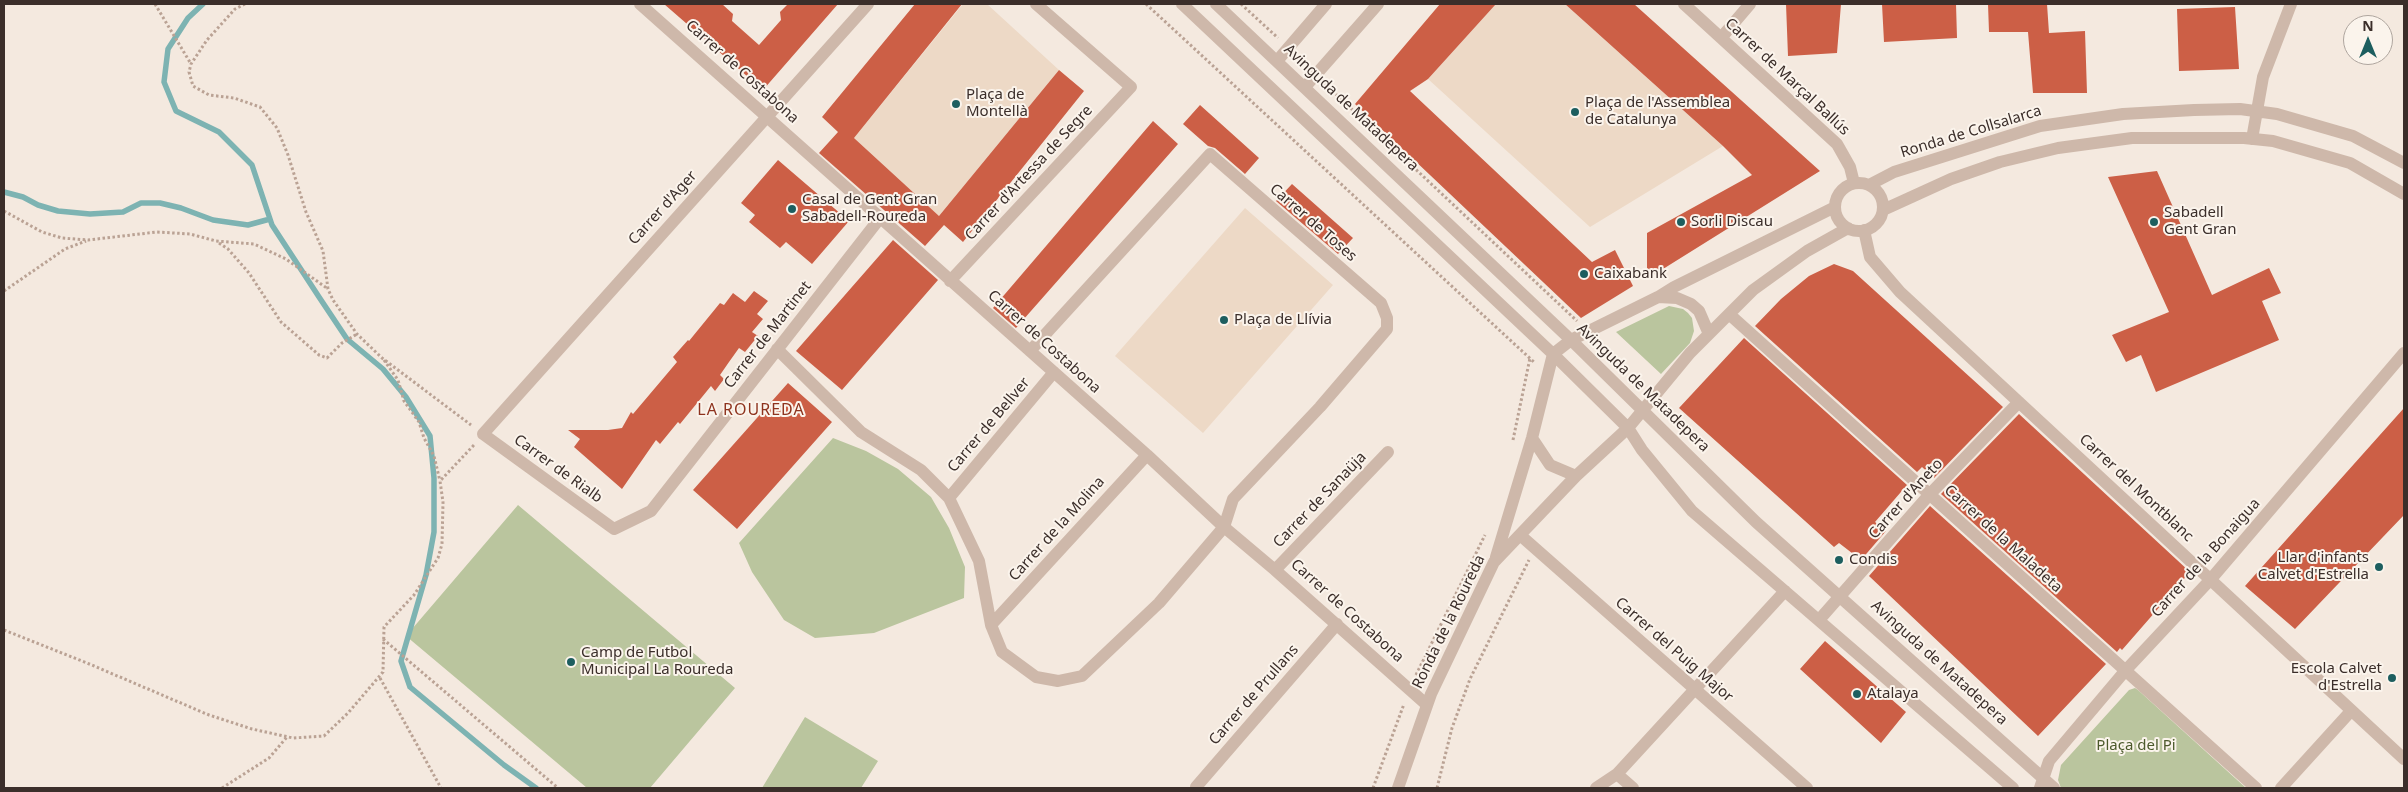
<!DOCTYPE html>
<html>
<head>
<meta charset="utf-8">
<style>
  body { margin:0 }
  #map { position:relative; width:2408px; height:792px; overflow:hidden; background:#f4e9df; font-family:"Noto Sans",sans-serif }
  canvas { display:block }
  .frame { position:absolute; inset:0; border:5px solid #3b2e2a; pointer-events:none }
  .north { position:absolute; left:2343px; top:15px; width:50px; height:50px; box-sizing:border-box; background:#fbf4ec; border:1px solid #aea59e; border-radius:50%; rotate:0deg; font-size:14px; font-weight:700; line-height:20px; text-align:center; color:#3b2e2a }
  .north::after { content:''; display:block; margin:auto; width:18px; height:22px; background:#1d5e5f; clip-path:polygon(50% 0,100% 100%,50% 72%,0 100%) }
</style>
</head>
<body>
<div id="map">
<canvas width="2408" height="792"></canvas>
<div class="frame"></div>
<div class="north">N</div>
</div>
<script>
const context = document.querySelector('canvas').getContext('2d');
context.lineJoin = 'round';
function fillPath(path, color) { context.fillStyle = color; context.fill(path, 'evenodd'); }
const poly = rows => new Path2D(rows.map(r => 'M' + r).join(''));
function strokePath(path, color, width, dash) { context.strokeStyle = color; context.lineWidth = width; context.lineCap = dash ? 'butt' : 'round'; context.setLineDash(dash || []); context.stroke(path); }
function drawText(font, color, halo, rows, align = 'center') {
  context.font = font + ' "Noto Sans",sans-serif'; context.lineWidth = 4; context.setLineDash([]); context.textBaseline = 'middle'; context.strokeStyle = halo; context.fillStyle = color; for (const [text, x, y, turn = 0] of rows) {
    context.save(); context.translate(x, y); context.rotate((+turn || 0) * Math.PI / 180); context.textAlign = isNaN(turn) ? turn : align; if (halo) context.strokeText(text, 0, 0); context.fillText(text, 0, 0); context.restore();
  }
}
const green = poly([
  [1669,306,1683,309,1688,313,1692,318,1694,331,1690,343,1661,374,1616,332],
  [833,438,866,451,898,469,931,497,949,528,965,567,964,598,874,633,815,638,784,620,752,572,739,543],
  [518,505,735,688,650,788,587,788,406,636],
  [2135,688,2138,690,2246,788,2061,788,2058,780,2061,765,2129,690],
  [805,717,878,761,861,788,762,788]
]);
const plaza = poly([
  [963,4,987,4,1059,70,939,216,854,138],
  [1496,4,1565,4,1723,146,1590,227,1428,79],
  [1245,208,1333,285,1203,433,1115,356]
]);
const stream = poly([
  [203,4,188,18,168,49,164,82,176,111,219,132,252,165,272,225,319,297,347,339,383,369,406,397,430,436,434,478,434,532,426,575,401,661,410,687,504,765,536,788],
  [4,192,23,197,38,205,58,211,90,214,123,212,141,203,160,203,181,208,213,220,248,225,270,219]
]);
const building = poly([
  [664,4,722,4,733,14,732,21,759,45,781,20,780,12,788,4,838,4,763,90],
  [915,4,962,4,854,138,939,216,1059,70,1084,91,963,242,944,225,925,246,819,153,838,132,822,117],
  [1440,4,1496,4,1428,79,1410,91,1592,262,1615,250,1633,286,1581,318,1355,104],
  [1565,4,1634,4,1820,171,1647,279,1647,233,1752,175,1723,146],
  [1786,4,1841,4,1837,53,1788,56],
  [1882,4,1956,4,1957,38,1884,42],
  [1988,4,2047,4,2049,33,2085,31,2087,93,2033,93,2028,32,1989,32],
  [2235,7,2239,69,2179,71,2177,9],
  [1200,105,1259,158,1245,174,1215,148,1208,146,1183,124],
  [1153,121,1178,144,1016,328,993,308],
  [778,160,849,221,812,264,786,242,780,248,749,222,755,215,741,203],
  [2157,171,2212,295,2269,268,2281,293,2262,301,2279,340,2156,392,2141,355,2126,362,2112,335,2169,312,2108,177],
  [1292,184,1353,238,1338,254,1276,201],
  [893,240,938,280,842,390,796,351],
  [1834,264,1853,271,2003,407,1934,478,1922,467,1917,472,1755,326,1781,299,1809,276],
  [754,291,768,301,757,314,763,319,752,332,758,336,745,352,739,348,729,362,720,375,724,379,715,391,711,386,680,424,678,422,660,444,656,440,622,489,574,447,580,439,568,430,608,430,622,428,631,412,633,414,677,362,673,357,688,340,689,341,720,303,724,305,733,293,745,302],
  [1744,338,1907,485,1875,522,1886,531,1861,560,1839,543,1834,547,1679,408],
  [788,383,832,422,737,529,693,490],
  [2404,408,2404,515,2295,629,2245,586],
  [2019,414,2190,572,2122,650,2120,648,2117,652,1941,494],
  [1930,506,2106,664,2038,736,1869,576],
  [1825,641,1906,712,1881,743,1800,669]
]);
const path = poly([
  [155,4,191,64],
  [245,4,235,9,207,40,191,64,189,72,193,86,209,95,234,98,260,107,277,128,288,155,306,212,323,251,328,289,333,300,357,334,382,358,471,425],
  [1146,4,1535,363],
  [1241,4,1278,38],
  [1325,84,1577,321],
  [4,211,42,232,62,238,88,240,157,232,190,234,216,241,254,244,286,259,328,289],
  [219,243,228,249,249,273,281,322,319,355,327,358,342,343,357,334],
  [4,291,65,249,86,241],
  [384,360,398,380,404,401,419,422,424,438,434,456,440,481],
  [1513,440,1530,358],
  [4,630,87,663,209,715,252,729,293,738,324,736,348,713,383,672,384,627,414,595,438,558,442,544,443,502,440,481,474,445],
  [383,639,558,788],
  [1416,675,1485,535],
  [380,678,441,788],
  [222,788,269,758,287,737],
  [1373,788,1404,704],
  [1437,788,1452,728,1470,679,1529,560]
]);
const minor = poly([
  [640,4,1147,455,1224,527,1275,570,1427,705],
  [868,4,483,434,614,529,651,511,880,218],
  [1182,4,1553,354,1628,428,1642,450,1692,511,2013,788],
  [1216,4,1571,340,1756,522,2054,788],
  [1684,4,1837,144,1850,167,1854,183],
  [1721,38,1750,4],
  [1277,61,1326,4],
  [1305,87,1378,4],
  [2252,139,2263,77,2291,4],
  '1835 207a24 24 0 1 1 48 0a24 24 0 1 1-48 0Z',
  [1869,185,1894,172,2040,126,2123,114,2194,110,2240,109,2277,114,2353,136,2404,163],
  [1883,210,1951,179,2000,162,2058,148,2132,138,2244,138,2273,141,2350,163,2404,194],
  [1864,230,1870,257,1900,292,2404,759],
  [950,281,1131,87,1036,4],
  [1658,297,1677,298,1691,304,1699,311,1709,334],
  [1729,314,2256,788],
  [777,349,861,432,921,470,949,498,979,561,991,625,1002,652,1036,677,1058,681,1082,676,1159,603,1224,527,1233,499,1320,407,1387,329,1387,318,1381,303,1210,154,1030,351],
  [1532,438,1550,465,1576,476],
  [949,498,1054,372],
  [1520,535,1807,788],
  [1496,557,1532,438,1553,354,1571,340,1658,297,1674,287,1835,207],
  [1275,570,1388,452],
  [1819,620,1929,495,2019,402],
  [991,625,1147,455],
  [1617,774,1633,788],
  [1196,787,1337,624],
  [1398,788,1431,694,1494,562,1576,476,1628,428,1690,353,1753,290,1807,251,1848,228],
  [1596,788,1617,774,1785,591],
  [2040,788,2049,761,2125,671,2211,579,2404,353],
  [2281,788,2351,711]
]);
const markers = [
  [956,104,5,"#1d5e5f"],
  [1575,112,5,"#1d5e5f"],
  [792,209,5,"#1d5e5f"],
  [1681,222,5,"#1d5e5f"],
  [2154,222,5,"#1d5e5f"],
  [1584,274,5,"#1d5e5f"],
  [1224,320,5,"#1d5e5f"],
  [1839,560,5,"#1d5e5f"],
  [2379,567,5,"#1d5e5f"],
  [571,662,5,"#1d5e5f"],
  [2392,678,5,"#1d5e5f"],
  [1857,694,5,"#1d5e5f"]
];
const streetNames = [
  ["Carrer de Costabona",742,72,42],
  ["Carrer de Marçal Ballús",1787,77,43],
  ["Avinguda de Matadepera",1351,108,43],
  ["Ronda de Collsalarca",1971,132,-17],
  ["Carrer d'Artessa de Segre",1029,173,-47],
  ["Carrer d'Ager",663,208,-48],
  ["Carrer de Toses",1313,223,41],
  ["Carrer de Martinet",768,335,-52],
  ["Carrer de Costabona",1044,342,42],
  ["Avinguda de Matadepera",1643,388,44],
  ["Carrer de Bellver",989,425,-50],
  ["Carrer de Rialb",558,469,36],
  ["Carrer del Montblanc",2136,488,43],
  ["Carrer d'Aneto",1906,499,-48],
  ["Carrer de Sanaüja",1320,500,-46],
  ["Carrer de la Molina",1057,529,-48],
  ["Carrer de la Maladeta",2003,539,42],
  ["Carrer de la Bonaigua",2206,558,-48],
  ["Carrer de Costabona",1347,611,42],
  ["Ronda de la Roureda",1449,622,-64],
  ["Carrer del Puig Major",1674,650,41],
  ["Avinguda de Matadepera",1939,663,42],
  ["Carrer de Prullans",1254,695,-49]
];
const poiNames = [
  ["Plaça de",966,95],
  ["Montellà",966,112],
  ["Plaça de l'Assemblea",1585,103],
  ["de Catalunya",1585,120],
  ["Casal de Gent Gran",802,200],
  ["Sabadell-Roureda",802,217],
  ["Sabadell",2164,213],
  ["Gent Gran",2164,230],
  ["Sorli Discau",1691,222],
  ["Caixabank",1594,274],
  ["Plaça de Llívia",1234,320],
  ["Llar d'infants",2369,558,"right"],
  ["Calvet d'Estrella",2369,575,"right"],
  ["Condis",1849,560],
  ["Camp de Futbol",581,653],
  ["Municipal La Roureda",581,670],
  ["Escola Calvet",2382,669,"right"],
  ["d'Estrella",2382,686,"right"],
  ["Atalaya",1867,694]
];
const parkNames = [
  ["Plaça del Pi",2136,746]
];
const neighbourhoodNames = [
  ["LA ROUREDA",751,410]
];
fillPath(green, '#bac59e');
fillPath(plaza, '#edd9c6');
strokePath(stream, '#7db3b2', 5.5);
fillPath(building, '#cc5f46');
strokePath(path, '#baa294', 3, [2.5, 2.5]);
strokePath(minor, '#ceb8aa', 12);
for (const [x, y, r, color] of markers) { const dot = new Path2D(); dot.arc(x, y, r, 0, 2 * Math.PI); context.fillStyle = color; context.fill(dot); strokePath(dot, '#fbf4ec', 2); }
drawText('15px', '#3b2e2a', '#fbf4ec', streetNames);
drawText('15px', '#3b2e2a', '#fbf4ec', poiNames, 'left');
drawText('15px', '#4c5a2c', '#fbf4ec', parkNames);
context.letterSpacing = '1px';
drawText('16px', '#8e331e', '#fbf4ec', neighbourhoodNames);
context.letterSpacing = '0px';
</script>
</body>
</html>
